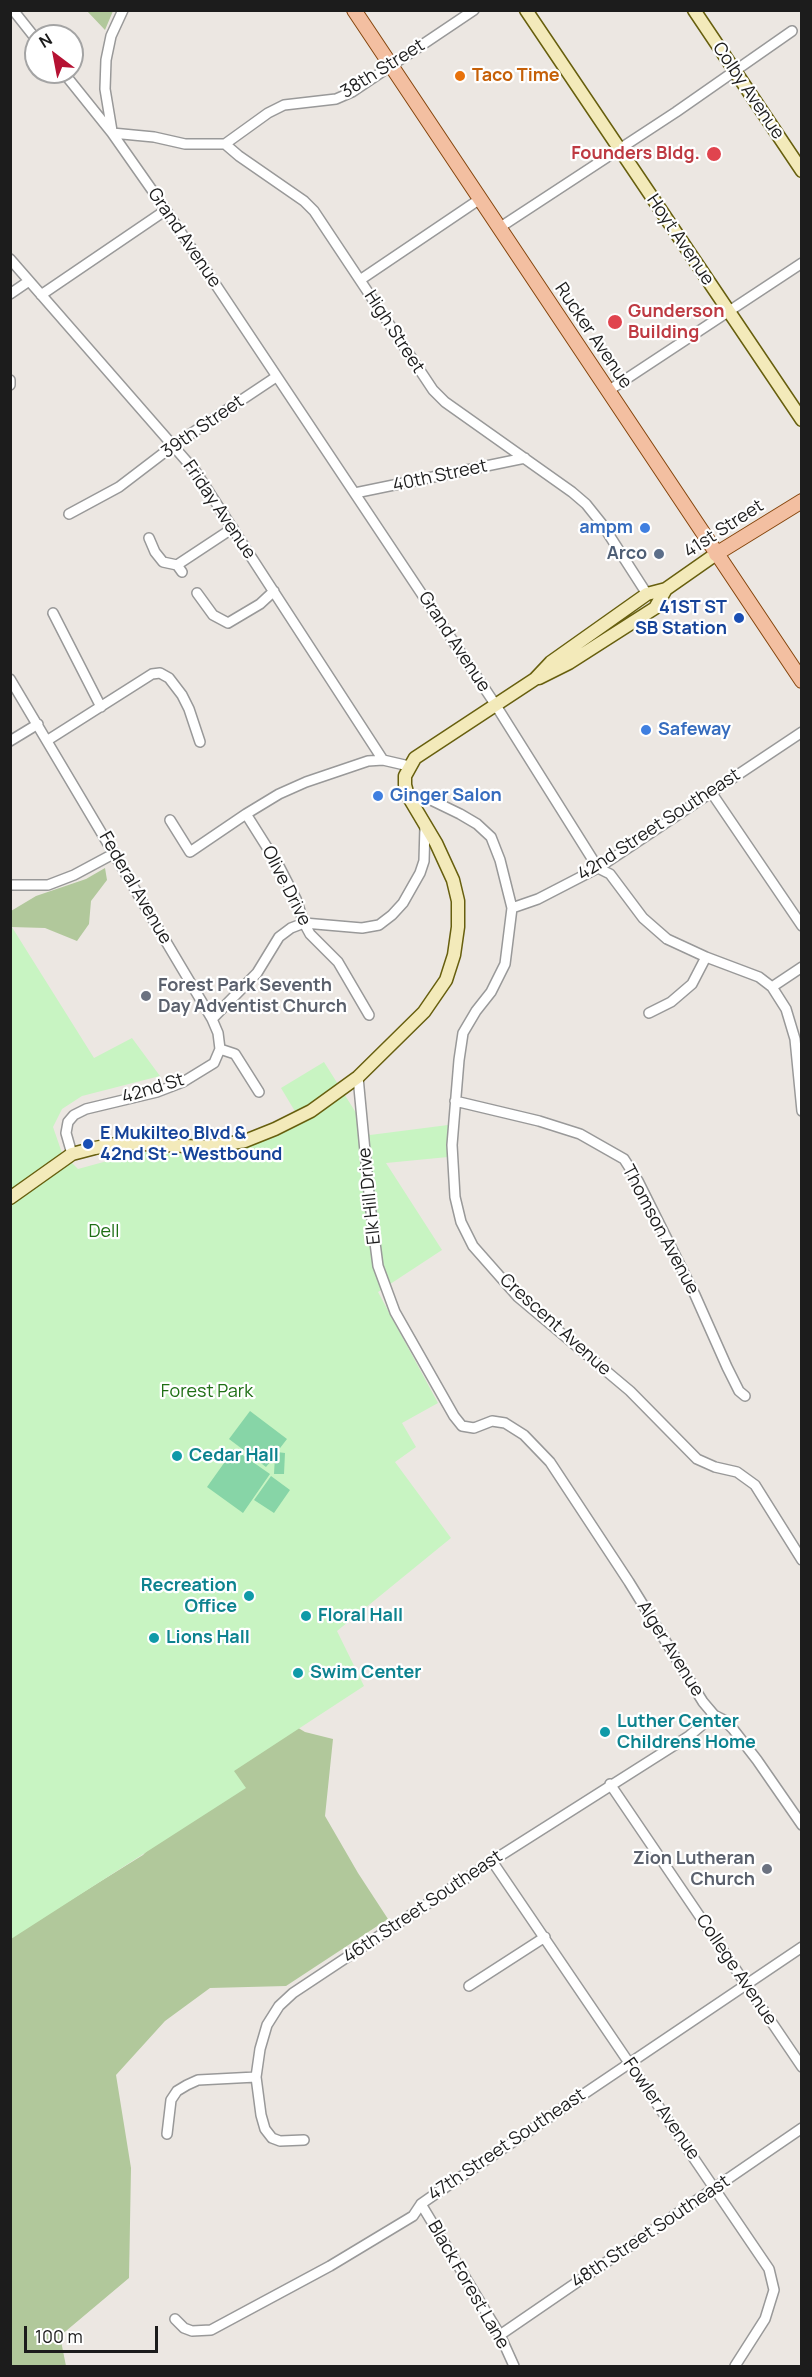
<!DOCTYPE html>
<html>
<head>
<meta charset="utf-8">
<style>
  body { margin:0 }
  #map { position:relative; width:812px; height:2377px; overflow:hidden; background:#ece7e2; font-family:Manrope,sans-serif }
  canvas { display:block }
  .frame { position:absolute; inset:0; border:12px solid #1c1c1c; pointer-events:none }
  .north { position:absolute; left:24px; top:24px; width:60px; height:60px; box-sizing:border-box; background:#fff; border:2px solid #a4a4a4; border-radius:50%; rotate:328deg; font-size:16px; font-weight:700; line-height:24px; text-align:center; color:#1c1c1c }
  .north::after { content:''; display:block; margin:auto; width:21px; height:27px; background:#b61233; clip-path:polygon(50% 0,100% 100%,50% 72%,0 100%) }
  .scale { position:absolute; left:24px; top:2326px; width:134px; height:27px; box-sizing:border-box; border:3px solid #1c1c1c; border-top:0; padding-left:8px; font-size:18px; line-height:21px; white-space:nowrap; color:#1c1c1c; -webkit-text-stroke:4px #fff; paint-order:stroke }
</style>
</head>
<body>
<div id="map">
<canvas width="812" height="2377"></canvas>
<div class="frame"></div>
<div class="north">N</div>
<div class="scale">100 m</div>
</div>
<script>
const context = document.querySelector('canvas').getContext('2d');
context.lineJoin = 'round';
function fillPath(path, color) { context.fillStyle = color; context.fill(path, 'evenodd'); }
const poly = rows => new Path2D(rows.map(r => 'M' + r).join(''));
function strokePath(path, color, width, dash) { context.strokeStyle = color; context.lineWidth = width; context.lineCap = dash ? 'butt' : 'round'; context.setLineDash(dash || []); context.stroke(path); }
function drawText(font, color, halo, rows, align = 'center') {
  context.font = font + ' Manrope,sans-serif'; context.lineWidth = 4.5; context.setLineDash([]); context.textBaseline = 'middle'; context.strokeStyle = halo; context.fillStyle = color; for (const [text, x, y, turn = 0] of rows) {
    context.save(); context.translate(x, y); context.rotate((+turn || 0) * Math.PI / 180); context.textAlign = isNaN(turn) ? turn : align; if (halo) context.strokeText(text, 0, 0); context.fillText(text, 0, 0); context.restore();
  }
}
const forest = poly([
  [87,11,113,11,105,30],
  [105,868,107,880,91,901,89,924,77,941,45,928,11,927,11,911,36,896,86,879],
  [275,1714,305,1732,333,1739,325,1816,358,1873,388,1919,286,1986,210,1988,165,2021,116,2075,131,2168,129,2278,60,2336,66,2366,11,2366,11,1937,143,1855]
]);
const park = poly([
  [10,924,94,1058,132,1038,160,1076,82,1096,62,1109,53,1127,62,1153,78,1169,140,1152,226,1156,271,1138,302,1123,281,1088,324,1062,370,1135,448,1125,448,1157,386,1163,442,1250,378,1292,438,1403,402,1423,416,1447,395,1462,451,1538,337,1631,364,1686,234,1771,246,1788,11,1939]
]);
const pitch = poly([
  [250,1411,287,1439,277,1452,285,1453,284,1474,274,1474,275,1456,266,1467,229,1439],
  [234,1449,270,1474,243,1513,207,1487],
  [271,1476,290,1490,274,1513,254,1500]
]);
const street = poly([
  [13,10,36,39],
  [63,72,112,133,166,210,495,704,598,868,610,874,643,918,667,939,706,957,759,977,772,987,786,1009,795,1039,802,1111],
  [112,131,105,89,106,60,111,36,123,10],
  [112,133,154,137,185,144,225,144,239,156,304,201,314,211,433,390,445,402,572,492,586,504,602,524,647,594],
  [225,144,268,113,284,105,336,99,352,92,474,10],
  [499,228,676,112,792,31],
  [10,259,196,472,383,760],
  [360,280,480,199],
  [10,294,29,281],
  [41,295,166,210],
  [10,380,10,385],
  [608,391,802,263],
  [355,493,525,458],
  [69,514,119,487,174,445,276,377],
  [149,538,155,552,163,562,177,565,182,572],
  [177,565,233,528],
  [197,593,213,615,228,623,260,604,274,591],
  [53,613,101,707],
  [10,679,212,1019,218,1033,220,1049],
  [48,740,152,674,160,673,169,678,182,695,189,709,200,742],
  [10,741,38,724],
  [711,792,802,926],
  [408,796,427,798,460,814,477,824,491,837,500,860,512,908,505,964,491,992,476,1011,463,1033,459,1060,452,1145,455,1197,461,1222,473,1246,518,1297,630,1391,697,1459,715,1467,737,1472,755,1485,802,1560],
  [246,814,280,868,296,899,304,923,310,934,338,962,369,1015],
  [170,820,190,852,246,814,279,794,306,782,368,761,383,760,409,766],
  [10,885,48,885,74,875,115,853],
  [512,908,538,899,598,868,802,732],
  [772,987,802,967],
  [649,1013,671,1002,692,984,706,957],
  [212,1019,257,973,279,937,291,928,304,923,362,928,379,925,392,915,403,903,420,873,424,861,425,826],
  [220,1049,235,1054,259,1092],
  [358,1077,370,1204,378,1266,395,1312,454,1416,462,1426,474,1428,492,1421,505,1423,524,1435,550,1462,629,1582,703,1702,714,1715,724,1720,733,1729,757,1760,802,1825],
  [455,1101,539,1121,580,1134,624,1159,638,1181,695,1295,727,1367,739,1391,745,1396],
  [72,1154,66,1133,68,1122,74,1115,86,1109,157,1092,183,1082,214,1063,220,1049],
  [610,1784,802,2067],
  [492,1861,769,2269,774,2290,765,2319,735,2366],
  [469,1986,545,1937],
  [167,2134,171,2100,177,2091,187,2085,198,2080,256,2077],
  [304,2140,280,2141,272,2138,265,2129,261,2115,256,2077,260,2049,267,2025,279,2006,293,1993,492,1861,689,1736,714,1715],
  [421,2204,500,2335,514,2366],
  [175,2319,184,2328,192,2331,211,2330,330,2266,413,2216,421,2204,431,2197,802,1947],
  [500,2335,802,2128]
]);
const secondary = poly([
  [526,10,802,420],
  [694,10,802,171],
  [539,678,569,663,655,608,666,589],
  [10,1198,72,1154,95,1148,121,1143,206,1147,245,1141,275,1129,311,1111,358,1077,424,1012,446,980,454,955,458,927,458,901,453,880,436,843,408,796,405,785,405,776,415,758,535,679,551,662,647,594,666,589,716,554]
]);
const primary = poly([
  [354,10,802,681],
  [716,554,802,501]
]);
const markers = [
  [460,76,6,"#e8710a"],
  [714,154,8,"#e0444e"],
  [615,322,8,"#e0444e"],
  [645,528,6,"#3f7fe0"],
  [659,554,6,"#5c6f8a"],
  [739,618,6,"#1a4fb4"],
  [646,730,6,"#3f7fe0"],
  [378,796,6,"#3f7fe0"],
  [146,996,6,"#6b7280"],
  [88,1144,6,"#1a4fb4"],
  [177,1456,6,"#0f9aa8"],
  [249,1596,6,"#0f9aa8"],
  [306,1616,6,"#0f9aa8"],
  [154,1638,6,"#0f9aa8"],
  [298,1673,6,"#0f9aa8"],
  [605,1732,6,"#0f9aa8"],
  [767,1869,6,"#6b7280"]
];
const streetNames = [
  ["38th Street",383,69,-32],
  ["Colby Avenue",748,91,56],
  ["Grand Avenue",184,238,56],
  ["Hoyt Avenue",680,240,56],
  ["High Street",394,332,57],
  ["Rucker Avenue",593,336,56],
  ["39th Street",203,427,-35],
  ["40th Street",440,476,-12],
  ["Friday Avenue",219,510,56],
  ["41st Street",724,529,-33],
  ["Grand Avenue",454,642,57],
  ["42nd Street Southeast",659,825,-33],
  ["Olive Drive",286,886,63],
  ["Federal Avenue",135,888,60],
  ["42nd St",153,1089,-17],
  ["Elk Hill Drive",370,1196,-96],
  ["Thomson Avenue",660,1230,62],
  ["Crescent Avenue",555,1325,42],
  ["Alger Avenue",670,1649,58],
  ["46th Street Southeast",423,1907,-34],
  ["College Avenue",736,1970,56],
  ["Fowler Avenue",661,2109,55],
  ["47th Street Southeast",507,2145,-34],
  ["48th Street Southeast",651,2232,-34],
  ["Black Forest Lane",468,2285,60]
];
const foodNames = [
  ["Taco Time",472,76]
];
const healthNames = [
  ["Founders Bldg.",700,154],
  ["Gunderson",628,312,"left"],
  ["Building",628,333,"left"]
];
const shopNames = [
  ["ampm",633,528,"right"],
  ["Safeway",658,730],
  ["Ginger Salon",390,796]
];
const serviceNames = [
  ["Arco",647,554]
];
const transitNames = [
  ["41ST ST",727,608],
  ["SB Station",727,629],
  ["E Mukilteo Blvd &",100,1134,"left"],
  ["42nd St - Westbound",100,1155,"left"]
];
const worshipNames = [
  ["Forest Park Seventh",158,986],
  ["Day Adventist Church",158,1007],
  ["Zion Lutheran",755,1859,"right"],
  ["Church",755,1880,"right"]
];
const parkNames = [
  ["Dell",104,1232],
  ["Forest Park",207,1392]
];
const cultureNames = [
  ["Cedar Hall",189,1456],
  ["Recreation",237,1586,"right"],
  ["Office",237,1607,"right"],
  ["Floral Hall",318,1616],
  ["Lions Hall",166,1638],
  ["Swim Center",310,1673],
  ["Luther Center",617,1722],
  ["Childrens Home",617,1743]
];
fillPath(forest, '#b1c89b');
fillPath(park, '#c8f4c2');
fillPath(pitch, '#87d5a7');
strokePath(street, '#999', 12);
strokePath(secondary, '#675f0e', 15);
strokePath(primary, '#86460d', 16);
strokePath(street, '#fff', 9);
strokePath(secondary, '#f3eaba', 12);
strokePath(primary, '#f3bfa1', 14);
for (const [x, y, r, color] of markers) { const dot = new Path2D(); dot.arc(x, y, r, 0, 2 * Math.PI); context.fillStyle = color; context.fill(dot); strokePath(dot, '#fff', 2); }
drawText('18px', '#1c1c1c', '#fff', streetNames);
drawText('bold 18px', '#c56008', '#fff', foodNames, 'left');
drawText('bold 18px', '#be3a42', '#fff', healthNames, 'right');
drawText('bold 18px', '#366cbe', '#fff', shopNames, 'left');
drawText('bold 18px', '#4e5e75', '#fff', serviceNames, 'right');
drawText('bold 18px', '#164399', '#fff', transitNames, 'right');
drawText('bold 18px', '#5b616d', '#fff', worshipNames, 'left');
drawText('18px', '#1f6f15', '#fff', parkNames);
drawText('bold 18px', '#0d838f', '#fff', cultureNames, 'left');
</script>
</body>
</html>
